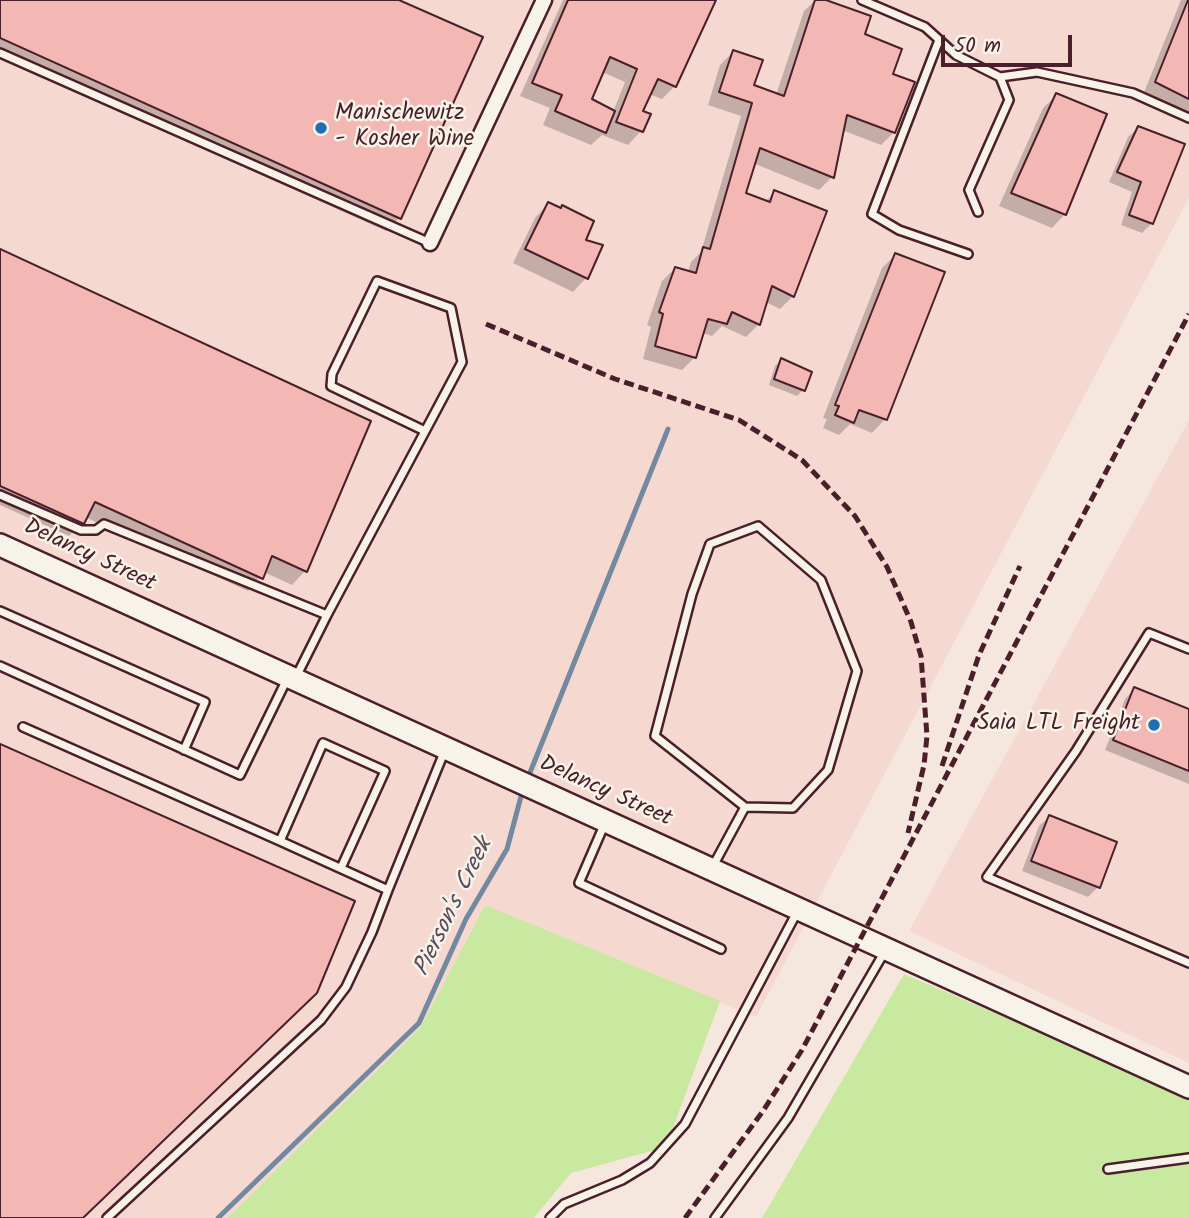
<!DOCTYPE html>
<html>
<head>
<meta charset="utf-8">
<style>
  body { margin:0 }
  #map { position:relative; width:1189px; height:1218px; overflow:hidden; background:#f6e7de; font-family:Kalam,sans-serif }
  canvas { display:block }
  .scale { position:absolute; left:941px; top:35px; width:131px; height:32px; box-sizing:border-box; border:4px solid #4a1f2b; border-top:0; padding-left:9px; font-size:21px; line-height:24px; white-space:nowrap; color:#4a1f2b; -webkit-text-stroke:5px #f7f3e8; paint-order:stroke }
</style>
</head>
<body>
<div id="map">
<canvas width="1189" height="1218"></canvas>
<div class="scale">50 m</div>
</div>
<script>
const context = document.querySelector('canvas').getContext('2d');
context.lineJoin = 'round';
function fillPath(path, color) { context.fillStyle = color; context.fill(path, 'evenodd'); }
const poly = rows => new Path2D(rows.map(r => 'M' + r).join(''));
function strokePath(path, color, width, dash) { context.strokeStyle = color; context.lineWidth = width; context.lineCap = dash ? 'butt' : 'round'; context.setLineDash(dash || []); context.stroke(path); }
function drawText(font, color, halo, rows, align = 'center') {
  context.font = font + ' Kalam,sans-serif'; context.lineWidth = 5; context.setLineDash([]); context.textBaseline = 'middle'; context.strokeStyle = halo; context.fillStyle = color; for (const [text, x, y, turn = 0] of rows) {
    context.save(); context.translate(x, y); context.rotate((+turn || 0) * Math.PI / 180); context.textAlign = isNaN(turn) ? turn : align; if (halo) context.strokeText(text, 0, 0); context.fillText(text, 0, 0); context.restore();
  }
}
const built = poly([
  [0,0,1189,0,1189,198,756,1017,485,905,420,1028,227,1218,0,1218],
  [1189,420,1189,1063,909,931]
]);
const green = poly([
  [485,905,720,1001,666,1147,571,1173,534,1218,227,1218,420,1028],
  [904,974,1189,1096,1189,1218,762,1218]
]);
const shadow = poly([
  [0,0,394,0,399,218,386,231,0,57],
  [563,0,714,0,675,86,662,99,649,94,641,112,641,131,628,145,602,135,591,145,543,125,550,108,520,96],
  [602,72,625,82,613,112,589,100],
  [815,0,821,0,863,35,891,76,894,132,881,145,842,130,832,177,819,190,753,163,744,194,765,202,775,192,793,296,780,309,766,302,759,324,746,337,722,326,712,336,702,333,695,357,682,370,643,359,651,327,647,325,662,281,675,268,688,272,691,262,701,252,741,116,708,105,720,65,733,52,752,86,776,95,804,11],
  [1181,0,1189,0,1189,118,1143,95],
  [1057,95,1065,214,1052,228,999,206,1043,108],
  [1138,128,1152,223,1142,233,1121,225,1132,192,1109,182,1128,137],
  [548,204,559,209,562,207,584,241,600,246,586,278,573,292,513,263,535,218],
  [0,251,369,422,305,571,292,585,264,572,248,591,85,517,69,536,0,505],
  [895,255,943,273,885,419,872,433,850,424,839,435,823,428,827,419,823,418,882,268],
  [781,360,803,390,797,396,769,385,775,366],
  [1134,689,1189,711,1189,784,1105,750,1125,699],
  [1049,817,1115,843,1098,887,1088,897,1022,871,1039,826]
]);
const stream = poly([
  [527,780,668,429],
  [218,1218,419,1023,466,919,507,849,523,789]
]);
const building = poly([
  [0,0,399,0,483,37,401,219,0,38,0,0],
  [568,0,716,0,676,87,658,79,643,111,651,114,643,132,616,122,637,69,610,57,592,99,615,111,606,133,555,111,562,95,532,83,568,0],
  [815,0,826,0,871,16,865,34,902,49,893,74,915,82,895,133,847,115,834,178,760,148,746,193,770,202,774,190,827,211,794,297,772,286,760,325,732,312,727,324,708,319,696,358,655,346,663,314,659,312,675,267,696,273,703,247,710,249,752,103,719,92,733,50,763,60,754,85,784,96,815,0],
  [1188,0,1189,0,1189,99,1155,82,1188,0],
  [1056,93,1107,114,1066,215,1011,193,1056,93],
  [1138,126,1185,144,1153,224,1129,215,1141,182,1117,172,1138,126],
  [548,202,561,208,562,205,594,221,586,240,603,245,588,279,525,249,548,202],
  [0,249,371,421,307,572,272,556,263,579,95,502,84,524,0,486,0,249],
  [895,253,945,272,887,420,859,410,854,423,835,415,839,406,835,405,895,253],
  [781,358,812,372,805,391,774,379,781,358],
  [1134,687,1189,709,1189,771,1113,740,1134,687],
  [0,744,355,901,317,993,83,1218,0,1218,0,744],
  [1049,815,1117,842,1100,888,1031,861,1049,815]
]);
const lane = poly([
  [862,0,925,27,956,55,1000,77,1009,100,969,190,978,212],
  [939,40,872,214,899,230,968,254],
  [0,53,430,243],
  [1000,77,1037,72,1133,93,1189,118],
  [0,495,81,530,96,530,104,524,327,615,462,362,451,308,377,281,332,374,331,386,425,431],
  [0,611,205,702,184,750],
  [1189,649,1149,633,1076,751,987,877,1189,963],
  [0,666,240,775,287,679],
  [296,677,327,615],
  [23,727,280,841],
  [605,823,579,883,721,949],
  [713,866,745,807,793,808,828,770,857,671,821,580,758,526,710,544,692,594,655,736,745,807],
  [341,868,385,771,323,743,280,841,388,890,445,750],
  [1108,1169,1189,1158],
  [107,1218,321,1020,346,987,372,932,388,890],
  [550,1218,564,1204,622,1180,650,1163,685,1124,797,912],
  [715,1218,788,1118,885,951]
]);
const street = poly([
  [430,243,544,0]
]);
const secondary = poly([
  [0,545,1189,1087]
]);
const rail = poly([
  [486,324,615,379,739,420,802,460,855,516,887,567,911,622,921,656,927,736,924,765,908,833],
  [942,766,979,655,1020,566],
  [685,1218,763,1111,802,1050,1189,314]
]);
const markers = [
  [321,128,7,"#1f6fb2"],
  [1154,725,7,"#1f6fb2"]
];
const poiNames = [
  ["Manischewitz",335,115],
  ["- Kosher Wine",335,141],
  ["Saia LTL Freight",1140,725,"right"]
];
const streetNames = [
  ["Delancy Street",89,557,25],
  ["Delancy Street",605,793,24]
];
const waterNames = [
  ["Pierson's Creek",455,908,-64]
];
fillPath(built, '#f5d9d1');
fillPath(green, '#cae9a0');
fillPath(shadow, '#0003');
strokePath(stream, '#72899f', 5);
fillPath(building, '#f3b7b4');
strokePath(building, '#4a1f2b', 2);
strokePath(lane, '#4a1f2b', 12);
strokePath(street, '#4a1f2b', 19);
strokePath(secondary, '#4a1f2b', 26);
strokePath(lane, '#f7f3e8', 7);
strokePath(street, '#f7f3e8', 14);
strokePath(secondary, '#f7f3e8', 21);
strokePath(rail, '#4a1f2b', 5, [10, 5]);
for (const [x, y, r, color] of markers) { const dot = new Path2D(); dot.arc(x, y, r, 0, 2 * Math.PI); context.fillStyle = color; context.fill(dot); strokePath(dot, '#f7f3e8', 2.5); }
drawText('23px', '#4a1f2b', '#f7f3e8', poiNames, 'left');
drawText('23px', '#4a1f2b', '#f7f3e8', streetNames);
drawText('italic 24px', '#5a4b5c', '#f7f3e8', waterNames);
</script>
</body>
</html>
